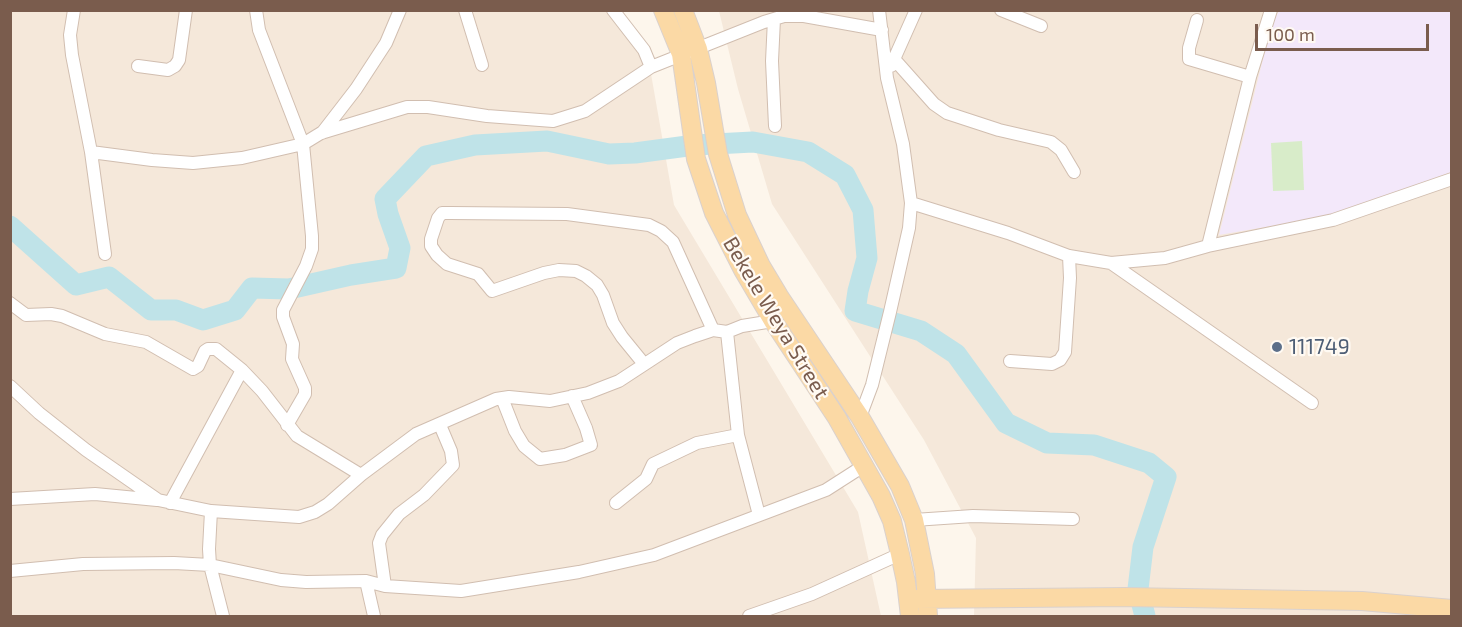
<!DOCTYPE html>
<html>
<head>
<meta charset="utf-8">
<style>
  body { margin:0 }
  #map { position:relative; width:1462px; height:627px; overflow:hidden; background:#fdf6ec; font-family:"Exo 2",sans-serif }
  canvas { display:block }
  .frame { position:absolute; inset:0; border:12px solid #7a5c4d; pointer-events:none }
  .scale { position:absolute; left:1255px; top:24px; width:174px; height:27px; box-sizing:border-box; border:3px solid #7a5c4d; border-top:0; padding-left:8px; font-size:18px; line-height:21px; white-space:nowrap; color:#7a5c4d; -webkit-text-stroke:4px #fffaf3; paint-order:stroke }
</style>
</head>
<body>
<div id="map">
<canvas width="1462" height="627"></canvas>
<div class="frame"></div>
<div class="scale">100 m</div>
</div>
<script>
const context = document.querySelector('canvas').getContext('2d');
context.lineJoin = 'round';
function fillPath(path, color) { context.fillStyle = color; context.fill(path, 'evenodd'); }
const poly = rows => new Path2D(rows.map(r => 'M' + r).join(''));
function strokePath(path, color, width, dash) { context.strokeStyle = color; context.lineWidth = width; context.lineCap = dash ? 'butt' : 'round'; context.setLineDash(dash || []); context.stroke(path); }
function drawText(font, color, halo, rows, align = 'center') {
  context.font = font + ' "Exo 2",sans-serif'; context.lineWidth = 4.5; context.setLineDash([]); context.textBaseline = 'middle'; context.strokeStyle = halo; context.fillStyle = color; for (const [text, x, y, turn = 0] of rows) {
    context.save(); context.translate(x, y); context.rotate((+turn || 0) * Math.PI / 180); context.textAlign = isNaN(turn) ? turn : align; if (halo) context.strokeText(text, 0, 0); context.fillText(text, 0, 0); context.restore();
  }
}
const residential = poly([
  [10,11,619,11,647,51,674,205,858,512,881,616,11,616],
  [719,11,1451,11,1451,616,974,616,976,538,924,440,772,204,738,89]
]);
const education = poly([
  [1279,11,1451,11,1451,172,1335,215,1219,235,1272,23]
]);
const green = poly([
  [1302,141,1304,190,1273,191,1271,143]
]);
const river = poly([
  [10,226,76,285,109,277,151,310,176,310,203,320,235,310,252,288,289,289,351,275,396,268,400,248,388,214,385,199,426,156,475,145,547,141,609,154,635,153,695,145,753,142,808,152,845,175,863,210,867,258,858,291,855,311,921,331,956,354,1006,423,1047,443,1094,445,1149,463,1166,477,1143,547,1138,589,1145,616]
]);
const street = poly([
  [74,10,70,35,72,55,91,152,105,254],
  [256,10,259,30,303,144,312,236,312,249,306,266,283,310,283,317,293,344,292,359,305,388,305,394,287,425],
  [465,10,482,65],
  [613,10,644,50,651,67],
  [1001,10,1041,26],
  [774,19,772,61,775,126],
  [1197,20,1189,48,1189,59,1250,77],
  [894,59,934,104,947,113,999,130,1051,142,1061,150,1074,172],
  [138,66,168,70,175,66,179,60,186,10],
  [891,66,916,10],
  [322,133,356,89,386,43,400,10],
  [91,152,152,160,193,163,242,158,303,144,321,133,407,107,428,107,487,116,553,121,585,111,651,67,764,22,784,16,804,16,882,30],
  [911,203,1008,233,1069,256,1111,263,1165,258,1208,246,1250,77,1271,10],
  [1208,246,1333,220,1452,179],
  [1111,263,1312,403],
  [10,303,26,315,51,314,62,316,105,334,146,342,193,369,198,366,205,351,208,349,216,349,242,370],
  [1010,361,1052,364,1060,360,1065,352,1070,278,1069,256],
  [644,364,622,337,613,323,603,295,597,285,586,276,576,271,559,270,544,273,492,291,478,274,447,264,437,255,431,246,431,239,438,218,442,213,450,213,567,214,649,225,661,231,673,242,713,330],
  [10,386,39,413,86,450,158,500,211,511,299,517,315,512,328,504,361,475,416,434,496,399,509,397,550,401,588,393,619,381,677,343,695,336,713,330,727,332,742,326,773,321],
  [502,398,515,431,524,446,540,459,565,455,591,445,586,428,572,396],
  [860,417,872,385,890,312,909,228,911,203,903,144,887,78,879,10],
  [738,435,759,515],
  [10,499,95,494,157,500],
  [170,503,242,370,262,391,297,436,361,475],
  [616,503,646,479,653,464,697,443,738,435,727,332],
  [211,511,209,549,210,565,223,616],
  [914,520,973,516,1073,519],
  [10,571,83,564,174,563,210,565,281,580,306,582,366,581,385,586,461,591,579,572,654,555,826,490,865,465],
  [366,581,374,616],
  [385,586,379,543,382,535,399,514,424,495,453,465,451,451,440,425],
  [749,616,812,594,900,554]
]);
const primary = poly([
  [663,10,681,54,696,159,714,213,743,270,773,321,837,418,881,496,892,521,900,554,906,582,910,616],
  [683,10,698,49,706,83,718,154,737,215,761,266,779,296,860,417,900,486,914,520,925,574,928,616],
  [917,599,1124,597,1305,600,1362,601,1452,609]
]);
const markers = [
  [1277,347,6,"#5c6f8a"]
];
const streetNames = [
  ["Bekele Weya Street",776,318,59]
];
const serviceNames = [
  ["111749",1289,347]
];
fillPath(residential, '#f5e8da');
fillPath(education, '#f3e8fa');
fillPath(green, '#d8ecc9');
strokePath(river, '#bfe3e8', 21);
strokePath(street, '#d1beb0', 14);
strokePath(primary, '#dad1cd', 20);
strokePath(street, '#fff', 12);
strokePath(primary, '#fbd9a5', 18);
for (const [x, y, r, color] of markers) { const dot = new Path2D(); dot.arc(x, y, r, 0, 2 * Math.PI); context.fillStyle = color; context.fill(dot); strokePath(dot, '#fffaf3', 2); }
drawText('21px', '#7a5c4d', '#fffaf3', streetNames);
drawText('21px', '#4e5e75', '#fffaf3', serviceNames, 'left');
</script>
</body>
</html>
